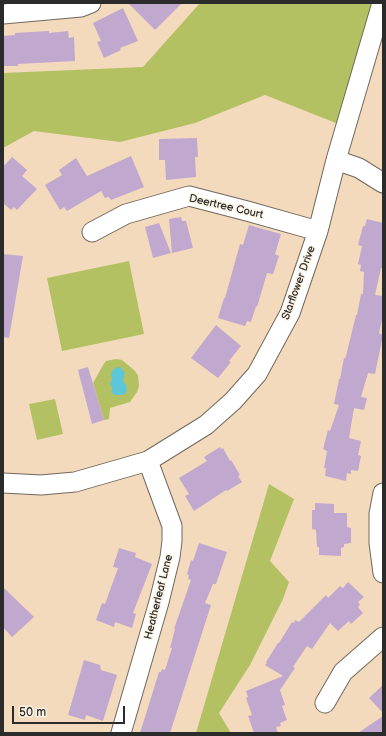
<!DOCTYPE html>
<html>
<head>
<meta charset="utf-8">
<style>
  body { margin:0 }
  #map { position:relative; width:386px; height:736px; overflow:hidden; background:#f3dabc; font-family:"Balsamiq Sans",sans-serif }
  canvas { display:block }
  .frame { position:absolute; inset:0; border:4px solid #2b2b2b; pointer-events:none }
  .scale { position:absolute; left:12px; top:706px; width:113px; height:18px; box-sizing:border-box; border:2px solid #2b2b2b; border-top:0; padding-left:5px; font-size:12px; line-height:14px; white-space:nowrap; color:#2b2b2b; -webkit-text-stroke:3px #fcf5e5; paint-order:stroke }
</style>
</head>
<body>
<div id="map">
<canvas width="386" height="736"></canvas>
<div class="frame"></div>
<div class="scale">50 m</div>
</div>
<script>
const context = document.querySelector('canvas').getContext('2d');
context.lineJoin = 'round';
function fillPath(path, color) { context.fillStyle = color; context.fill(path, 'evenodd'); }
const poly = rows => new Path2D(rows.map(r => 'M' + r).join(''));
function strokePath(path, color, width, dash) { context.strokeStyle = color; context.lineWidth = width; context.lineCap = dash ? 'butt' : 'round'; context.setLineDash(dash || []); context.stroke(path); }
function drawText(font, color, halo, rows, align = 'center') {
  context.font = font + ' "Balsamiq Sans",sans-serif'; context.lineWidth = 3; context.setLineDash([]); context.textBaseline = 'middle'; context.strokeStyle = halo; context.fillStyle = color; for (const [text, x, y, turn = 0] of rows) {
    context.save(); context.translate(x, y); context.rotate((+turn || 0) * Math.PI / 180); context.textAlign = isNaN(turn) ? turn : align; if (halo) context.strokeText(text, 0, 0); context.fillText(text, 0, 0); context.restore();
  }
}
const green = poly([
  [200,3,382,3,346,127,265,95,195,123,120,142,34,131,3,148,3,73,143,67],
  [129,261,144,334,62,351,47,278],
  [116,359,122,360,134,370,138,375,139,386,137,392,130,402,110,408,109,419,104,420,93,383,103,365,106,361],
  [55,399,63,434,37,440,29,404],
  [269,484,294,499,270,561,289,582,283,599,250,665,219,713,231,733,196,733]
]);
const water = poly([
  [117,367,121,368,125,373,123,381,126,385,127,390,125,394,120,395,114,395,111,391,113,389,110,384,112,379,111,374,113,370]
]);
const building = poly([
  [128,3,182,3,155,30],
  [123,8,138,41,120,48,121,50,104,58,97,42,101,41,93,23],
  [49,31,49,33,68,31,69,38,74,37,75,61,18,64,18,66,3,66,3,36,15,35,15,33],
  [197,138,198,157,195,157,196,177,166,180,165,160,159,160,159,139],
  [131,156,144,187,111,200,109,197,105,198,101,191,67,211,64,207,60,210,45,185,62,175,59,170,76,158,87,176],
  [12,157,27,170,22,176,37,189,17,210,14,207,11,210,3,203,3,167],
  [181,217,182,221,186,221,193,248,172,253,169,219],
  [367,219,383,223,383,268,381,268,375,295,383,296,383,315,379,333,383,335,375,374,368,373,361,397,367,398,364,410,354,408,349,438,361,441,358,455,361,456,358,471,351,470,351,474,347,473,346,481,325,476,326,468,324,468,327,451,323,449,328,430,330,431,339,405,334,404,339,379,340,379,344,358,345,358,346,356,356,315,357,315,361,294,363,294,364,272,360,271,361,265,358,264,362,246,358,245,363,226,365,226],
  [159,223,171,253,153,258,145,227],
  [249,225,281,234,275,254,279,256,273,274,267,273,257,307,256,306,251,322,247,321,245,326,218,318,224,298,225,298,240,244,243,245],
  [3,254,23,256,9,338,3,337],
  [216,325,241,346,229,361,231,362,218,378,191,358],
  [88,367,104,420,92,424,78,370],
  [220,447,221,449,223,448,230,461,231,460,240,475,238,476,242,482,227,491,226,490,194,511,185,496,189,494,179,478,207,461,204,457],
  [315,503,334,504,334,513,347,513,347,527,351,528,351,543,344,544,344,547,341,548,341,556,319,555,319,547,317,547,316,530,312,529,312,510,315,510],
  [199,543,227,552,216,584,213,584,205,603,211,605,170,733,140,733,159,672,161,672,162,669,165,670,172,648,170,648,175,629,174,629,191,580,188,579,189,575,187,574,191,560,193,561],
  [119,548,136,553,135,557,152,564,133,613,136,614,132,628,115,622,114,627,96,620,102,603,105,604,118,568,113,567],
  [348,582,364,597,358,602,360,605,358,607,363,613,351,624,349,621,338,631,330,623,312,649,307,646,293,667,295,668,280,690,285,705,282,706,287,720,280,723,281,726,276,727,278,733,254,733,248,716,252,715,246,698,248,697,246,691,283,676,265,665,267,663,266,662,278,643,279,643,292,622,294,623,295,620,299,622,326,595,328,598,340,586,343,588],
  [3,587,34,617,12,637,3,627],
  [84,660,100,665,101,670,117,675,103,721,86,715,85,720,68,715],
  [383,685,383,713,369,698],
  [383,716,383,733,358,733]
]);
const minor = poly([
  [3,14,81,7,91,3],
  [336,160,359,168,383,183],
  [92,232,126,214,189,196,247,211,318,231],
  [3,483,41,485,75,482,148,461,206,425,233,401,257,374,290,313,318,231,336,160,382,3],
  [383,493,379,514,379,543,383,573],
  [325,703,343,672,383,637],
  [121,733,159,602,170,557,172,541,172,526,148,461]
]);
const streetNames = [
  ["Deertree Court",226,207,13],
  ["Starflower Drive",299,283,-70],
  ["Heatherleaf Lane",159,597,-76]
];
fillPath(green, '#b3c163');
fillPath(water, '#5dc6d8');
fillPath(building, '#c1a8ce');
strokePath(minor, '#71685e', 21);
strokePath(minor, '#fff', 19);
drawText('11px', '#2b2b2b', '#fcf5e5', streetNames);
</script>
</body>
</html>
